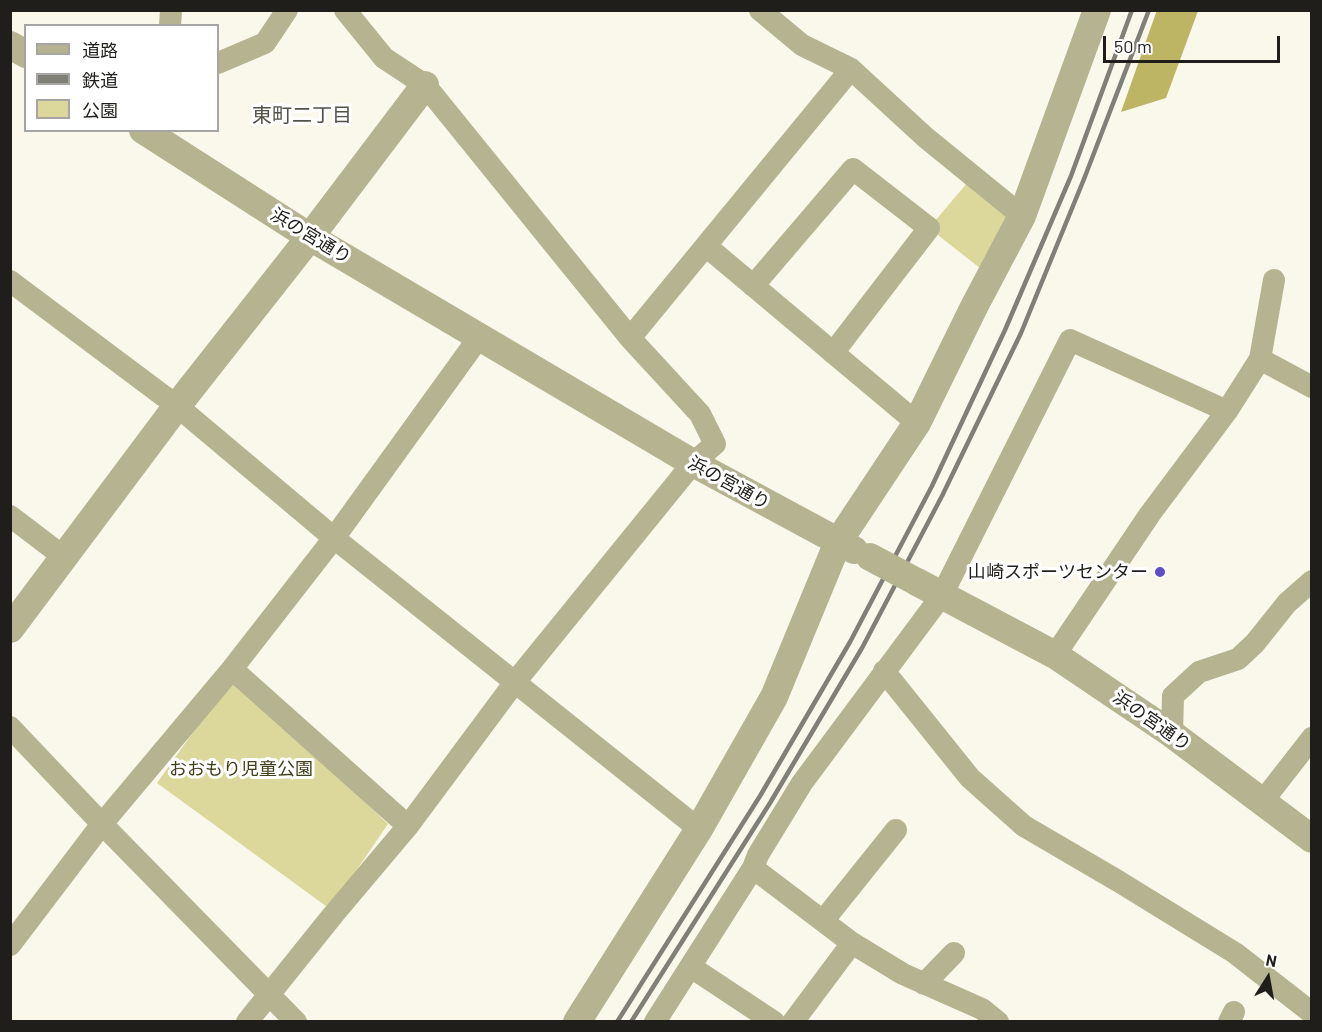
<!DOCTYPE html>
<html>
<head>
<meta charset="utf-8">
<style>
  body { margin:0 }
  #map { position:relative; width:1322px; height:1032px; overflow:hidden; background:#f9f8eb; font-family:Barlow,"Noto Sans JP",sans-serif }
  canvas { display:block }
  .frame { position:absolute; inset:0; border:12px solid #1f1e1a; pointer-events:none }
  .legend { position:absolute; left:24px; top:24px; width:195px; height:108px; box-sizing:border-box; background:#fff; border:2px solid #a5a5a3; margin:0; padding:8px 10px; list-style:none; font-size:18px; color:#1f1e1a }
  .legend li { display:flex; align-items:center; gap:12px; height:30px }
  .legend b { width:30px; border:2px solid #a5a5a3 }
  .north { position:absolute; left:1238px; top:948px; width:60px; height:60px; -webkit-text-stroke:4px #fff; paint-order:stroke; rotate:11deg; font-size:16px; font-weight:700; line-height:24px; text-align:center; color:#1f1e1a }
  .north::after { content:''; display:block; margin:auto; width:21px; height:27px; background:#1f1e1a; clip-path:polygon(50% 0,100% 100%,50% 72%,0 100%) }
  .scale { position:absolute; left:1103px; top:36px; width:177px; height:27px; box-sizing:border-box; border:3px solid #1f1e1a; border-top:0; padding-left:8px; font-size:18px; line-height:21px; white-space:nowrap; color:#1f1e1a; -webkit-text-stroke:4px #fff; paint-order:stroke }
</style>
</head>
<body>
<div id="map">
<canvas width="1322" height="1032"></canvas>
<div class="frame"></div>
<ul class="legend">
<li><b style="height:8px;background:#b6b391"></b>道路</li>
<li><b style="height:8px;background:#818078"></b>鉄道</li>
<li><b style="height:16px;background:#dcd79b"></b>公園</li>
</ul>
<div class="north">N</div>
<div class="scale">50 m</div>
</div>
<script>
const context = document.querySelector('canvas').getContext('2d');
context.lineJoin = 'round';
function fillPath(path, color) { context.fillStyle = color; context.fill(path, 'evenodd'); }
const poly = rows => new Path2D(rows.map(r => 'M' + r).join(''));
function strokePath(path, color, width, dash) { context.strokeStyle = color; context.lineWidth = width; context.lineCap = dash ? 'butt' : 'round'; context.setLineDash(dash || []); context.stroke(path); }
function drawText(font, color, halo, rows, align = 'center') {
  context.font = font + ' Barlow,"Noto Sans JP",sans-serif'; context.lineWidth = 6; context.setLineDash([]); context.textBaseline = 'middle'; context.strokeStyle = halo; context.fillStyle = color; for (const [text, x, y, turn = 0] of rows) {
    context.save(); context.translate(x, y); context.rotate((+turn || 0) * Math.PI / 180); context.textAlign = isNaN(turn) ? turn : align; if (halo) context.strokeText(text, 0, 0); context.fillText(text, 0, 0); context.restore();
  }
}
const green = poly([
  [973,176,1022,216,990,276,929,228],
  [233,676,388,824,330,909,157,783]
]);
const forest = poly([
  [1157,10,1198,11,1166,98,1121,112]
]);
const minor = poly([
  [760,10,802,45,851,69,925,137,1022,216],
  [170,26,171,10],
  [218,63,265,43,287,10],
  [706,246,917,423],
  [10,281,177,406,334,538,699,829],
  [753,286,853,169,929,228,833,353],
  [630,338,851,69],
  [1260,359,1312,387],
  [10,516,64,557],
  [1055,655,1150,514,1227,411,1260,359,1274,280],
  [232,669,408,826],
  [884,671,970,778,1024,826,1118,881,1235,953,1312,1013],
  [10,727,102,824,296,1022],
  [1172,734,1173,696,1199,672,1238,659,1255,643,1287,603,1312,581],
  [1262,802,1312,738],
  [753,868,852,943,903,974,982,1009,998,1022],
  [823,921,896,830],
  [10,945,102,824,232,669,334,538,480,336],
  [691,967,774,1022],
  [924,984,954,953],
  [247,1022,333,915,408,826,515,682,693,463,715,444,700,414,630,338,425,85,384,58,345,10],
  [655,1022,753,868,758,855,802,783,942,595,1070,340,1227,411],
  [793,1022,852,943],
  [1229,1022,1234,1012]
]);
const tertiary = poly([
  [10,45,26,54],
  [143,130,310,237,693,463,854,550],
  [917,582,1055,655,1172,734,1312,839],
  [10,629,177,406,310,237,425,85],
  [577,1022,699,829,774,697,838,542,917,423,975,305,1022,216,1097,10]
]);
const rail = poly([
  [617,1022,760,796,850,642,932,486,1005,330,1071,176,1132,10],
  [631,1022,770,803,862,648,942,496,1021,333,1084,179,1149,10]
]);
const tertiaryBridge = poly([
  [870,557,917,582]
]);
const markers = [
  [1160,572,6,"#5e4ec6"]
];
const streetNames = [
  ["浜の宮通り",311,236,31],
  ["浜の宮通り",729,483,29],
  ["浜の宮通り",1152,721,35]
];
const poiNames = [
  ["山崎スポーツセンター",1148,572]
];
const parkNames = [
  ["おおもり児童公園",241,769]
];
const neighbourhoodNames = [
  ["東町二丁目",302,115]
];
fillPath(green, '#dcd79b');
fillPath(forest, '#bdb564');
strokePath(minor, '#b6b391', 22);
strokePath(tertiary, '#b6b391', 28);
strokePath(rail, '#818078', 4.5);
strokePath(tertiaryBridge, '#b6b391', 28);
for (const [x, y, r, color] of markers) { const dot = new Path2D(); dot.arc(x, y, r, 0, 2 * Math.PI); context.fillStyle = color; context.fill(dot); strokePath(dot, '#fff', 2); }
drawText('18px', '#1f1e1a', '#fff', streetNames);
drawText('18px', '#1f1e1a', '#fff', poiNames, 'right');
drawText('18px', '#413e1a', '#fff', parkNames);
drawText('20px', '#535248', '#fff', neighbourhoodNames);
</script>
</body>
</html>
